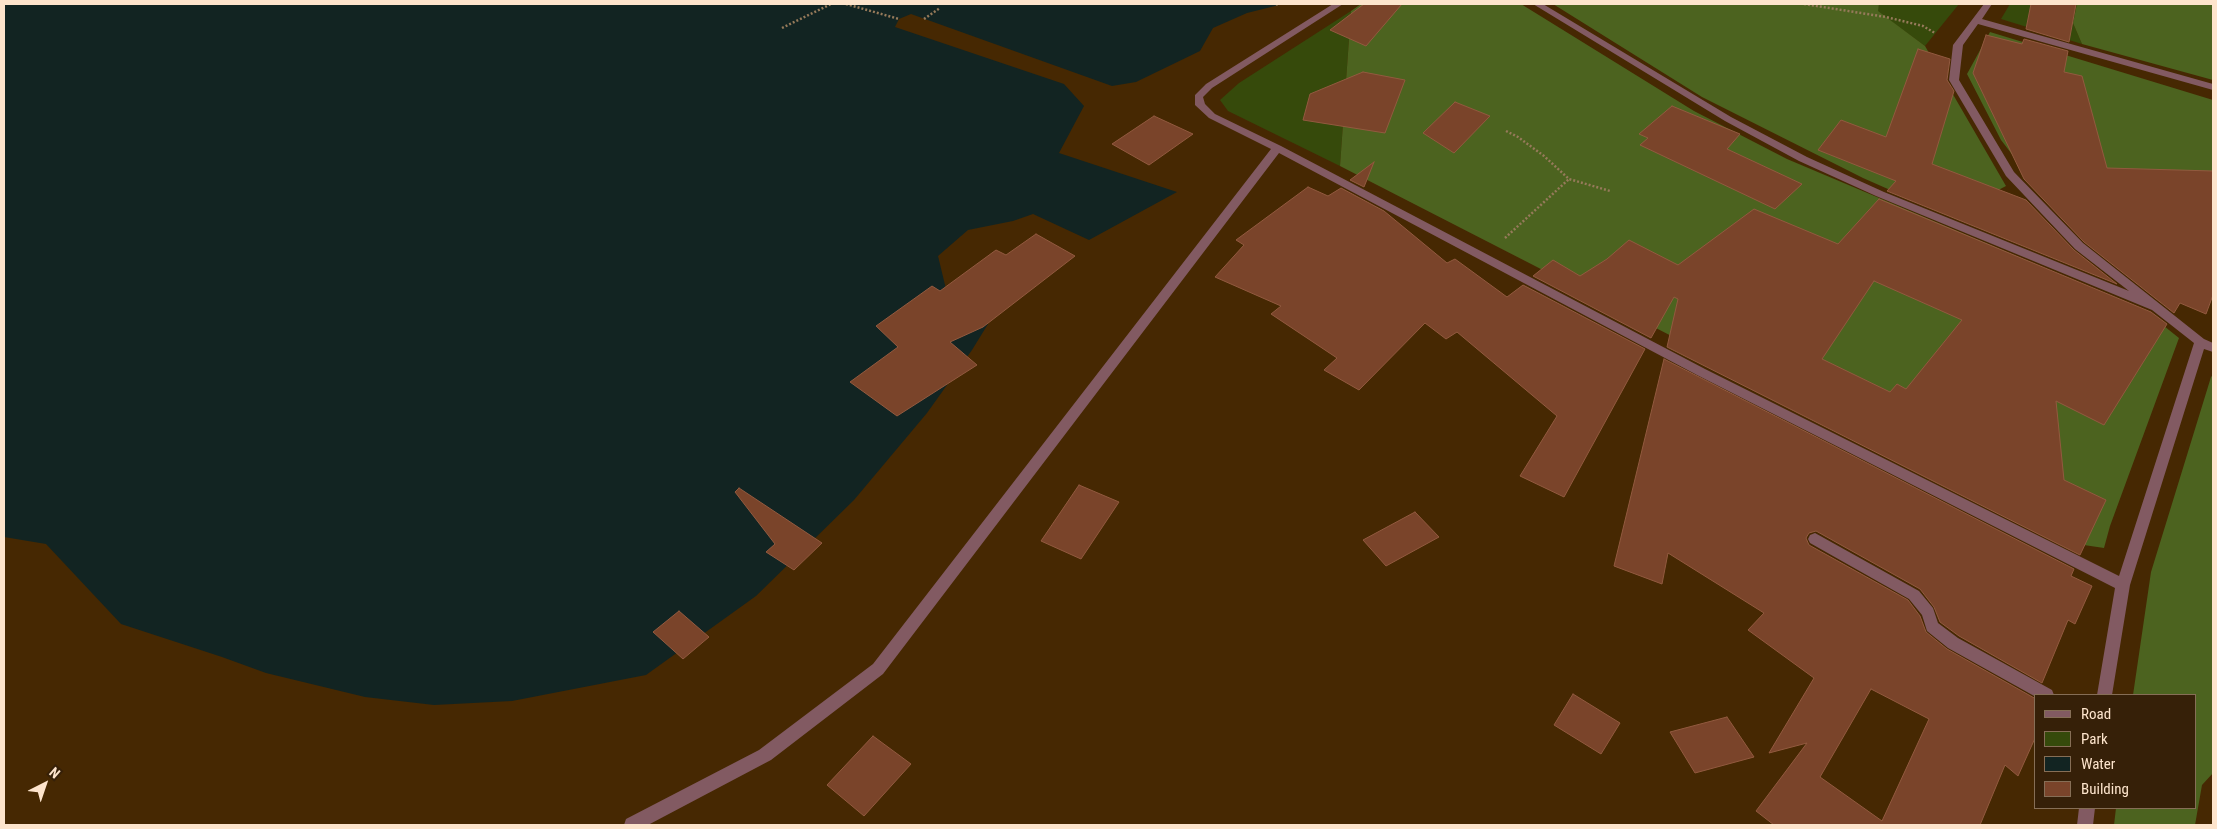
<!DOCTYPE html>
<html>
<head>
<meta charset="utf-8">
<style>
  body { margin:0 }
  #map { position:relative; width:2217px; height:829px; overflow:hidden; background:#462802; font-family:"Roboto Condensed",sans-serif }
  canvas { display:block }
  .frame { position:absolute; inset:0; border:5px solid #fde4cc; pointer-events:none }
  .legend { position:absolute; left:2034px; top:694px; width:162px; height:115px; box-sizing:border-box; background:#362008; border:1px solid #866e56; margin:0; padding:6px 9px; list-style:none; font-size:15px; color:#fde4cc }
  .legend li { display:flex; align-items:center; gap:10px; height:25px }
  .legend b { width:25px; border:1px solid #866e56 }
  .north { position:absolute; left:20px; top:759px; width:50px; height:50px; -webkit-text-stroke:4px #362008; paint-order:stroke; rotate:41deg; font-size:14px; font-weight:700; line-height:20px; text-align:center; color:#fde4cc }
  .north::after { content:''; display:block; margin:auto; width:18px; height:22px; background:#fde4cc; clip-path:polygon(50% 0,100% 100%,50% 72%,0 100%) }
</style>
</head>
<body>
<div id="map">
<canvas width="2217" height="829"></canvas>
<div class="frame"></div>
<ul class="legend">
<li><b style="height:6px;background:#825a62"></b>Road</li>
<li><b style="height:14px;background:#364a0b"></b>Park</li>
<li><b style="height:14px;background:#122422"></b>Water</li>
<li><b style="height:14px;background:#7a442a"></b>Building</li>
</ul>
<div class="north">N</div>
</div>
<script>
const context = document.querySelector('canvas').getContext('2d');
context.lineJoin = 'round';
function fillPath(path, color) { context.fillStyle = color; context.fill(path, 'evenodd'); }
const poly = rows => new Path2D(rows.map(r => 'M' + r).join(''));
function strokePath(path, color, width, dash) { context.strokeStyle = color; context.lineWidth = width; context.lineCap = dash ? 'butt' : 'round'; context.setLineDash(dash || []); context.stroke(path); }
const green = poly([
  [1879,4,1959,4,1925,46,1877,11],
  [2010,4,2077,4,2073,23,2082,44,2001,19],
  [1351,11,1340,166,1228,111,1220,100,1239,83]
]);
const forest = poly([
  [1361,4,1521,4,1694,111,1787,159,2033,263,2164,326,2179,338,2110,526,2104,548,2077,544,1340,166,1351,11],
  [1553,4,1879,4,1878,11,1925,46,2006,186,1949,216,1863,178,1702,97],
  [2077,4,2213,5,2213,80,2082,44,2073,23],
  [1990,32,2213,100,2213,180,2204,202,2213,211,2213,225,2044,196,2001,140,1967,74],
  [2213,375,2213,773,2202,785,2195,825,2114,825,2116,808,2196,808,2196,695,2133,695,2151,572,2211,377]
]);
const water = poly([
  [4,4,1283,4,1247,13,1213,28,1200,51,1136,82,1112,86,911,14,899,19,895,27,1064,84,1084,106,1059,153,1177,192,1089,240,1033,214,1013,221,968,230,938,256,946,289,988,324,972,350,927,413,854,500,756,596,646,675,512,701,434,705,365,697,266,673,222,657,121,624,46,544,4,537]
]);
const building = poly([
  [1364,4,1402,4,1366,46,1330,30,1364,4],
  [2031,4,2076,4,2069,42,2026,29,2031,4],
  [1986,35,2022,44,2024,39,2068,51,2064,72,2082,76,2107,168,2213,171,2213,295,2206,314,2180,303,2174,313,2084,242,2024,179,1973,73,1986,35],
  [1918,49,1950,59,1947,80,1954,91,1932,164,2026,200,2074,250,2117,284,1887,191,1896,181,1818,150,1841,120,1886,137,1918,49],
  [1363,72,1405,80,1385,133,1303,120,1310,94,1363,72],
  [1455,102,1490,116,1454,153,1423,133,1455,102],
  [1672,106,1740,134,1727,149,1802,184,1775,209,1640,145,1648,138,1639,134,1672,106],
  [1154,116,1193,134,1149,165,1112,144,1154,116],
  [1374,162,1364,187,1350,180,1374,162],
  [1308,187,1328,196,1341,188,1384,211,1447,263,1455,259,1507,297,1523,285,1645,349,1564,497,1520,476,1557,416,1457,332,1446,339,1425,323,1359,390,1324,370,1337,358,1271,314,1281,306,1215,277,1244,245,1236,240,1308,187],
  [1879,199,2151,312,2167,324,2104,425,2056,401,2064,480,2106,500,2080,555,1667,347,1678,299,1674,297,1651,338,1533,276,1553,260,1580,276,1607,259,1629,240,1678,265,1754,209,1838,244,1879,199],
  [1874,281,1962,320,1906,389,1897,384,1890,392,1822,359,1874,281],
  [1036,234,1075,256,983,327,950,342,977,365,897,416,850,382,898,347,876,326,932,286,940,291,996,250,1006,255,1036,234],
  [1664,359,2074,569,2071,576,2092,586,2075,624,2068,620,2042,683,1959,636,1940,622,1934,607,1920,589,1816,531,1809,533,1806,538,1809,545,1908,600,1920,616,1926,632,1947,649,2036,699,2036,736,2018,776,2005,765,1980,825,1774,825,1756,811,1807,743,1769,753,1814,678,1748,630,1764,613,1668,553,1662,584,1614,566,1664,359],
  [1871,689,1929,719,1882,821,1820,777,1871,689],
  [1079,485,1119,502,1081,559,1041,541,1079,485],
  [739,488,822,543,794,570,766,552,775,544,735,492,739,488],
  [1415,512,1439,537,1386,566,1363,540,1415,512],
  [679,611,709,637,683,659,653,632,679,611],
  [1573,694,1620,723,1601,754,1554,725,1573,694],
  [1727,717,1754,757,1695,773,1670,732,1727,717],
  [873,736,911,764,864,816,827,785,873,736]
]);
const path = poly([
  [846,4,899,19],
  [1276,4,1278,5],
  [1804,4,1886,17,1923,26,1935,33],
  [924,19,940,8],
  [782,28,831,4],
  [1506,131,1518,137,1544,156,1569,179,1610,191],
  [1505,238,1569,179]
]);
const service = poly([
  [1815,533,1919,591,1933,608,1938,623,1958,638,2052,690,2054,695,2036,697,1948,648,1927,631,1922,615,1909,599,1810,543,1808,539,1810,535,1815,533]
]);
const minor = poly([
  [1333,4,1343,4,1212,88,1203,97,1205,104,1215,114,1281,146,1705,369,2119,576,2194,343,2152,310,1876,196,1799,161,1725,121,1533,4,1543,4,1731,117,1807,157,1884,192,2129,291,2075,249,2006,176,1949,80,1953,45,1984,4,1992,4,1982,19,2213,84,2213,90,1978,24,1963,45,1959,80,2014,172,2083,243,2204,339,2213,343,2213,352,2204,349,2130,585,2112,695,2097,695,2115,588,1697,375,1279,153,883,674,771,760,648,825,624,825,626,819,759,750,873,664,1271,149,1209,118,1195,105,1195,95,1206,84,1333,4],
  [2079,808,2095,808,2093,825,2077,825,2079,808]
]);
fillPath(green, '#364a0b');
fillPath(forest, '#4c631f');
fillPath(water, '#122422');
fillPath(building, '#7a442a');
strokePath(building, '#925a3f', 1);
strokePath(path, '#967a5a', 2.5, [2, 2]);
fillPath(service, '#825a62');
fillPath(minor, '#825a62');
</script>
</body>
</html>
